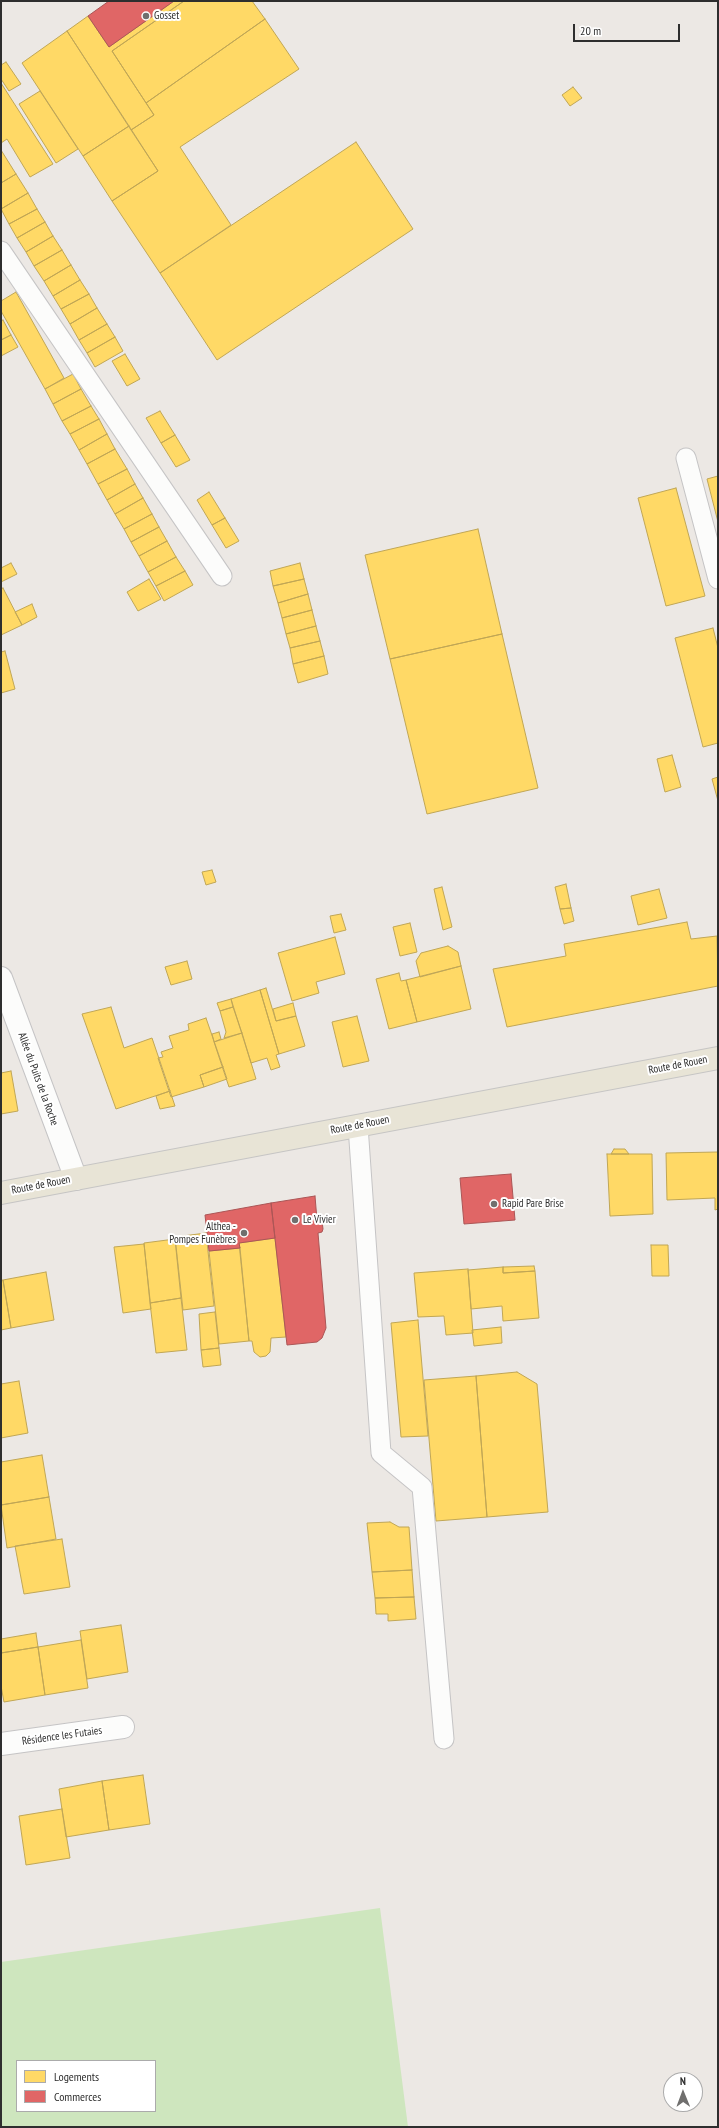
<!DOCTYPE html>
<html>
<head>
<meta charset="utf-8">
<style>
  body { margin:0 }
  #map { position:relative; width:719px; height:2128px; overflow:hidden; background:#ece8e4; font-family:"PT Sans Narrow",sans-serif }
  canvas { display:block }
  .frame { position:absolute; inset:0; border:2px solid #2e2e2e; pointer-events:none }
  .legend { position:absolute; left:16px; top:2060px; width:140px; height:52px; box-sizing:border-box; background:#fff; border:1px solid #ababab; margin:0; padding:5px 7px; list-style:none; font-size:12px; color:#2e2e2e }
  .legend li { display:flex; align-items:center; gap:8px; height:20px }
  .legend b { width:20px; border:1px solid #ababab }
  .north { position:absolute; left:663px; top:2072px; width:40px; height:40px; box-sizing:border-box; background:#fff; border:1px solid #ababab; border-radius:50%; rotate:359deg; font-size:11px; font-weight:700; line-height:16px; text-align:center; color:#2e2e2e }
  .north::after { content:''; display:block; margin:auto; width:14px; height:18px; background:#706f6e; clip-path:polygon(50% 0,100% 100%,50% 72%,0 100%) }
  .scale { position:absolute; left:573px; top:24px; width:107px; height:18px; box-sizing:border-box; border:2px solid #2e2e2e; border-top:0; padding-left:5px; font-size:12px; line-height:14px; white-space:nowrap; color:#2e2e2e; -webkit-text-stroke:3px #fff; paint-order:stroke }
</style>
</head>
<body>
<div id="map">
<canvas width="719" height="2128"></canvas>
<div class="frame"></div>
<ul class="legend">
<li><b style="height:11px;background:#ffd966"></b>Logements</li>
<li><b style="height:11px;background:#e06666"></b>Commerces</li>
</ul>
<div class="north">N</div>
<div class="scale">20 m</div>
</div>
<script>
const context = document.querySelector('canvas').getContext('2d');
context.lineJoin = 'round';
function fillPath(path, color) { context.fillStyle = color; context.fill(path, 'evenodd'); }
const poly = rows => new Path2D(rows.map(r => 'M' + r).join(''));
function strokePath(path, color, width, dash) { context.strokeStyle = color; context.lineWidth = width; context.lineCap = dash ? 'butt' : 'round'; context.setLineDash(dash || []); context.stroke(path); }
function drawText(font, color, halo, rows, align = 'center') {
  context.font = font + ' "PT Sans Narrow",sans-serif'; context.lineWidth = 4; context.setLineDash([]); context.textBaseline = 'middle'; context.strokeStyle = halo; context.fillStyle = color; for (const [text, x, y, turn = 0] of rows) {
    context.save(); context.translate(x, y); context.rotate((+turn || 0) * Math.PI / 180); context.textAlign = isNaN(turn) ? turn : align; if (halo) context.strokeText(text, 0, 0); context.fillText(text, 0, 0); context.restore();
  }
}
const green = poly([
  [380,1908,408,2127,1,2127,1,1962],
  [17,2061,155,2061,155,2111,17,2111]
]);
const homes = poly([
  [174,1,184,1,112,51,154,115,131,130,67,31,88,16,109,47,174,1],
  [184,1,252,1,265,19,146,103,112,51,184,1],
  [265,19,299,69,180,147,231,225,160,273,112,201,158,171,131,130,154,115,146,103,265,19],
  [67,31,129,126,83,156,22,63,67,31],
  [6,62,21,84,9,91,1,79,1,65,6,62],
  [1,83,53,164,30,177,7,139,1,143,1,83],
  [573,87,582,98,570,106,562,95,573,87],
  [40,91,78,149,56,163,19,104,40,91],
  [129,126,158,171,112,201,83,156,129,126],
  [356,142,413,229,217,360,160,273,356,142],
  [1,150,16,174,1,183,1,150],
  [16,174,28,193,1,209,1,183,16,174],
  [28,193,37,209,9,224,1,209,28,193],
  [37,209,45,222,17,238,9,224,37,209],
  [45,222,53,236,26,252,17,238,45,222],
  [53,236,62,250,34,266,26,252,53,236],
  [62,250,71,265,44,281,34,266,62,250],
  [71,265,80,280,53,296,44,281,71,265],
  [80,280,89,294,61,309,53,296,80,280],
  [16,292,64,378,45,389,1,311,1,301,16,292],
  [89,294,97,308,70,324,61,309,89,294],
  [97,308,107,324,79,340,70,324,97,308],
  [3,320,11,335,1,340,1,321,3,320],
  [107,324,115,337,87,353,79,340,107,324],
  [11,335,18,347,1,356,1,340,11,335],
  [115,337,123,351,95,367,87,353,115,337],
  [125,354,140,379,127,386,112,361,125,354],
  [73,374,81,389,53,404,45,389,73,374],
  [81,389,91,406,62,421,53,404,81,389],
  [91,406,99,419,70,434,62,421,91,406],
  [160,411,175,435,161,443,146,418,160,411],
  [99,419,107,434,79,450,70,434,99,419],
  [107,434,115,449,87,464,79,450,107,434],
  [175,435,190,460,176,467,161,443,175,435],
  [115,449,127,469,98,484,87,464,115,449],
  [127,469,135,484,107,500,98,484,127,469],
  [718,476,718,522,707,479,718,476],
  [135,484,143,498,115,514,107,500,135,484],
  [676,488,705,596,666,606,638,498,676,488],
  [209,492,225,518,212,525,197,500,209,492],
  [143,498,152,514,124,529,115,514,143,498],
  [152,514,159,527,131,542,124,529,152,514],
  [225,518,239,541,226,548,212,525,225,518],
  [159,527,167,541,139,556,131,542,159,527],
  [478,529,502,634,390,659,365,555,478,529],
  [167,541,176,557,148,572,139,556,167,541],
  [176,557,185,571,156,586,148,572,176,557],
  [11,563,17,574,1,582,1,568,11,563],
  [300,563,304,579,273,586,270,571,300,563],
  [185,571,193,585,164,601,156,586,185,571],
  [149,579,161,599,138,611,127,592,149,579],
  [304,579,308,594,278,603,273,586,304,579],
  [3,588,22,625,1,635,1,589,3,588],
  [308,594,312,610,282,618,278,603,308,594],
  [32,604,37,617,22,625,15,612,32,604],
  [312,610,316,626,286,634,282,618,312,610],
  [316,626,320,641,290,648,286,634,316,626],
  [713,628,718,648,718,743,703,747,675,638,713,628],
  [502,634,538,788,427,814,390,659,502,634],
  [320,641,324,656,293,664,290,648,320,641],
  [5,651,15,689,1,693,1,652,5,651],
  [324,656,328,674,298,683,293,664,324,656],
  [672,755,681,787,665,792,657,759,672,755],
  [718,777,718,801,712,779,718,777],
  [212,870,216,882,206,885,202,872,212,870],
  [566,884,571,908,560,909,555,887,566,884],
  [442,887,452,927,443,930,434,889,442,887],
  [659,889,667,918,638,925,631,896,659,889],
  [571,908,574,921,564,924,560,909,571,908],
  [341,914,346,930,334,933,330,916,341,914],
  [687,922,691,939,717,936,718,986,507,1027,493,969,566,956,564,944,687,922],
  [410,923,417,952,400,956,393,927,410,923],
  [335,937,345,974,316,982,319,993,292,1001,278,953,335,937],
  [448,946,458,952,461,966,420,977,416,961,421,953,448,946],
  [187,961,192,979,171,985,165,967,187,961],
  [461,966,471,1009,417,1022,406,980,461,966],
  [399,973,401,981,406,980,417,1022,389,1029,376,979,399,973],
  [266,988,276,1021,296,1016,305,1046,279,1054,260,990,266,988],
  [260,990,279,1054,276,1055,280,1067,271,1070,267,1058,251,1063,231,999,260,990],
  [231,999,233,1007,220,1011,217,1003,231,999],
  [293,1003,296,1016,276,1021,273,1009,293,1003],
  [111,1007,124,1048,152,1038,170,1091,116,1109,82,1014,111,1007],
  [233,1007,242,1033,224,1038,226,1032,220,1011,233,1007],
  [357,1016,369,1061,343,1067,332,1022,357,1016],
  [206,1018,223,1067,200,1075,204,1087,171,1097,158,1058,163,1057,161,1052,173,1048,169,1036,189,1030,188,1024,206,1018],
  [219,1032,221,1039,214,1042,212,1034,219,1032],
  [242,1033,256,1079,229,1087,214,1042,242,1033],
  [223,1067,227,1079,204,1087,200,1075,223,1067],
  [11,1071,18,1111,1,1114,1,1073,11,1071],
  [170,1091,175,1106,160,1109,156,1096,170,1091],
  [614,1149,625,1149,629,1154,611,1154,614,1149],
  [718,1152,718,1209,715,1210,715,1198,667,1200,666,1153,718,1152],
  [607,1154,652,1154,653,1214,610,1216,607,1154],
  [206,1233,214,1306,183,1310,175,1237,206,1233],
  [275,1238,286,1337,271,1338,270,1352,266,1356,260,1357,254,1352,252,1341,249,1341,239,1243,275,1238],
  [175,1239,181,1298,150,1303,144,1243,175,1239],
  [144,1244,151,1309,123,1313,114,1247,144,1244],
  [651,1245,668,1245,669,1276,652,1276,651,1245],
  [240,1248,249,1341,219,1344,209,1251,240,1248],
  [534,1266,535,1271,503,1273,503,1267,534,1266],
  [503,1267,503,1273,535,1271,539,1318,503,1321,502,1306,471,1309,468,1270,503,1267],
  [468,1269,473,1333,446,1335,444,1316,418,1317,414,1273,468,1269],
  [46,1272,54,1320,11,1328,3,1280,46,1272],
  [1,1280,3,1280,11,1328,1,1330,1,1280],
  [181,1298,187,1350,156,1353,150,1303,181,1298],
  [215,1312,219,1348,201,1350,199,1314,215,1312],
  [418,1320,428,1436,401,1437,391,1323,418,1320],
  [501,1327,502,1343,474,1346,472,1330,501,1327],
  [219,1348,221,1365,203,1367,201,1350,219,1348],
  [517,1372,537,1384,548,1512,487,1517,476,1376,517,1372],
  [476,1376,487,1517,436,1521,424,1380,476,1376],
  [19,1381,28,1433,1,1438,1,1384,19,1381],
  [42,1455,49,1497,1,1505,1,1462,42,1455],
  [49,1497,56,1539,7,1548,1,1505,49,1497],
  [390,1522,399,1527,409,1527,412,1570,372,1572,367,1523,390,1522],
  [62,1539,70,1587,24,1594,15,1546,62,1539],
  [412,1570,414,1597,375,1598,372,1572,412,1570],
  [414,1597,416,1619,388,1621,388,1614,376,1614,375,1598,414,1597],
  [121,1625,128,1672,87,1679,80,1631,121,1625],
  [36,1633,38,1647,1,1653,1,1639,36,1633],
  [81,1640,88,1688,45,1695,38,1647,81,1640],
  [38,1647,45,1695,4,1702,1,1686,1,1653,38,1647],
  [143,1775,150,1824,109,1830,102,1781,143,1775],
  [102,1781,109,1830,66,1837,59,1789,102,1781],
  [62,1809,70,1858,26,1865,19,1816,62,1809]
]);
const shops = poly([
  [109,1,174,1,109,47,88,16,109,1],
  [511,1174,515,1220,464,1224,460,1178,511,1174],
  [315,1196,317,1220,322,1221,323,1229,322,1232,318,1233,326,1328,322,1338,317,1342,287,1345,271,1203,315,1196],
  [271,1203,275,1238,239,1243,240,1248,209,1251,205,1215,271,1203]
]);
const service = poly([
  [1,251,222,576],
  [686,458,718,579],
  [358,1126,381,1453,422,1487,444,1739]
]);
const minor = poly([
  [1,978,76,1179],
  [1,1744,123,1727]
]);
const primary = poly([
  [1,1193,718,1058]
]);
const markers = [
  [146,16,4,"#706f6e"],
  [494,1204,4,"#706f6e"],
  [295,1220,4,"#706f6e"],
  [244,1233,4,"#706f6e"]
];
const poiNames = [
  ["Gosset",154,16],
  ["Rapid Pare Brise",502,1204],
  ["Le Vivier",303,1220],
  ["Althea -",236,1227,"right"],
  ["Pompes Funèbres",236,1240,"right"]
];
const streetNames = [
  ["Route de Rouen",678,1065,-11],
  ["Allée du Puits de la Roche",38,1079,70],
  ["Route de Rouen",360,1125,-11],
  ["Route de Rouen",41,1185,-11],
  ["Résidence les Futaies",62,1736,-8]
];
fillPath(green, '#cee6be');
fillPath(homes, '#ffd966');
strokePath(homes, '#c0a655', 1);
fillPath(shops, '#e06666');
strokePath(shops, '#ab5555', 1);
strokePath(service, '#c5c4c5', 21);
strokePath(minor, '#c5c4c5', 24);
strokePath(primary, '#c6c5c4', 24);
strokePath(service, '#fcfcfb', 19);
strokePath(minor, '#fcfcfb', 22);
strokePath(primary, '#e8e4d6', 22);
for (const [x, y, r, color] of markers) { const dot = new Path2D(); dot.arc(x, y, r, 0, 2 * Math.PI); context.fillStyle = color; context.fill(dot); strokePath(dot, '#fff', 1.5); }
drawText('11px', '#2e2e2e', '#fff', poiNames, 'left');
drawText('11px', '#2e2e2e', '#fff', streetNames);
</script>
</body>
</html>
